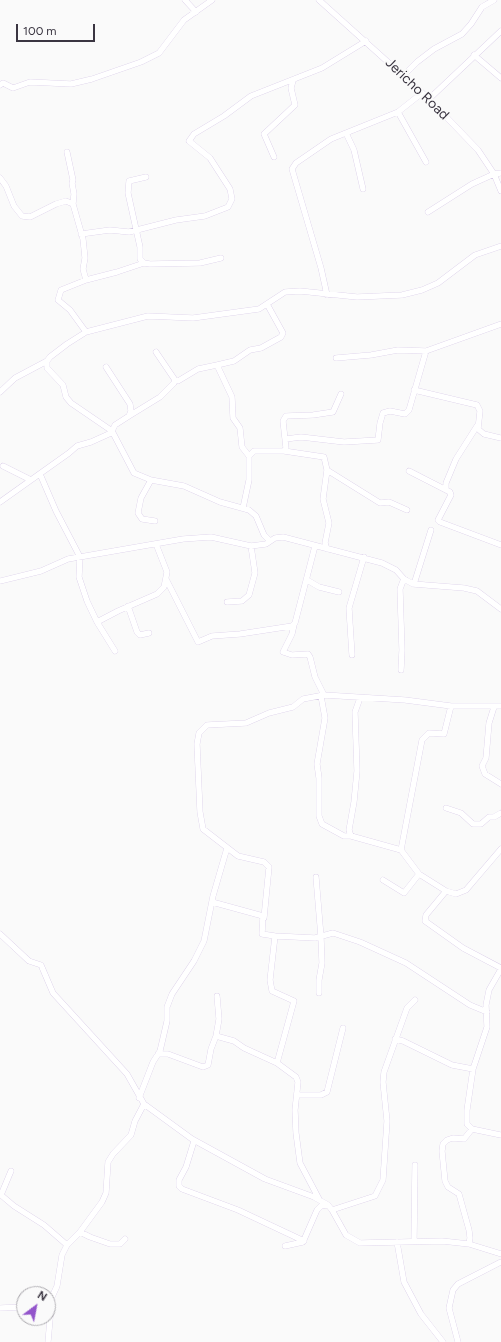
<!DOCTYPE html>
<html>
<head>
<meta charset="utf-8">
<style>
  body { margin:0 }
  #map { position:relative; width:501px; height:1342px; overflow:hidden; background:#fafafa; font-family:Figtree,sans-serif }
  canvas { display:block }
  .north { position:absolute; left:16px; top:1286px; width:40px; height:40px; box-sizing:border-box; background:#fafafa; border:1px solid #adabb0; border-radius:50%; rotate:32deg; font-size:11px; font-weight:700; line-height:16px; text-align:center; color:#3a3541 }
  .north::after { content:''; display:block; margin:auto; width:14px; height:18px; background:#9355cb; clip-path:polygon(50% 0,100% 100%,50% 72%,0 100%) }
  .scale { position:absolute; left:16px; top:24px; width:79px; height:18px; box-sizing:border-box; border:2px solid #3a3541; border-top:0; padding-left:5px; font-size:12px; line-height:14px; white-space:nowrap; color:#3a3541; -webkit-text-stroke:3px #fafafa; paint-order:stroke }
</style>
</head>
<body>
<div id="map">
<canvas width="501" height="1342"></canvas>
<div class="north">N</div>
<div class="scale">100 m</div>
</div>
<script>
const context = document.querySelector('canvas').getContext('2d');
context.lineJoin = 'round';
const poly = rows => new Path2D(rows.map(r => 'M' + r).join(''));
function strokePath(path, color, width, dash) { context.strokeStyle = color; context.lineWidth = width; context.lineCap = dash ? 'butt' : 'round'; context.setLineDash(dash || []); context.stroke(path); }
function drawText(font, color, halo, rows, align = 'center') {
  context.font = font + ' Figtree,sans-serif'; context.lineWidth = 4; context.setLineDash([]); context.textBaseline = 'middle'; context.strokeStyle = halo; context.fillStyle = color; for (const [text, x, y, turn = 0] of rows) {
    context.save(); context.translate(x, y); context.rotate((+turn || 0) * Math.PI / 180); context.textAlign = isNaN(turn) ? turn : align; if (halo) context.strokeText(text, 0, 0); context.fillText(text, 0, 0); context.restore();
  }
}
const minor = poly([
  [185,0,196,12],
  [319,0,429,99,478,150,494,174,501,191],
  [474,55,501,78],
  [404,75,417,62,434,49,462,34,471,24,482,7,494,0],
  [0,85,3,83,13,88,30,82,71,84,92,79,141,62,159,53,184,20,212,0],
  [429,99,501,31],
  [398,112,426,162],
  [346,133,354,150,363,189],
  [67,152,73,180,72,183,74,194,73,204],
  [274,157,264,134,295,105,291,88,293,81],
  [146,177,129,181,128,193,140,247,140,259,144,263,150,264,200,263,221,258],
  [0,178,6,186,14,206,22,216,30,217,56,204,66,201,73,204,83,239,85,258,83,269,86,280,61,290,58,300,70,310,86,332],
  [428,212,472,184,494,174,501,173],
  [81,234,110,230,129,232,176,220,205,216,228,207,232,199,230,189,210,158,189,141,194,134,224,116,251,96,322,68,366,41],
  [86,280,117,272,144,263],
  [327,295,321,268,292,169,296,163,331,139,398,112,422,93],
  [336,358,371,355,398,350,426,351,501,324],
  [47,361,47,368,63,385,66,397,71,403,112,431,134,473,151,480,184,486,220,502,249,510,256,516,264,535,270,541],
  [217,365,234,361,250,350,261,348,281,337,283,333,267,304],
  [175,380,178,381,198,369,217,365,232,397,233,418,240,428,242,447,249,456,249,480,243,508],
  [414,390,477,405,480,411,478,429,484,434,501,438],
  [0,392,15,378,47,361,50,357,67,344,86,332,148,316,193,318,259,309,285,292,300,291,357,297,402,295,422,290,438,283,475,255,501,246],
  [129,416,160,397,174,383,175,380,156,352],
  [286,439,301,437,344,442,378,440,380,423,383,413,390,411,405,414,409,410,426,351],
  [284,451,324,457,327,470,323,499,329,523,325,543,327,549],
  [249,456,254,451,284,451,286,448,283,421,286,416,313,415,333,412,341,394],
  [3,466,31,480],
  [327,470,380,503,389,502,407,510],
  [409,471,450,492,451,495,438,520,440,522,501,545],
  [40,474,56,511,80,557,79,577,87,601,97,622,115,651],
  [151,480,141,498,138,513,142,519,155,521],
  [446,489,446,483,456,459,477,426],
  [0,502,69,453,77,446,91,442,111,433,115,425,129,416,131,411,130,404,106,367],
  [166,579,198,642,212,636,240,634,292,626,295,623,315,546],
  [307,580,319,587,339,592],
  [0,581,41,571,68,559,183,539,211,537,251,546,266,544,275,538,283,537,382,563,396,570,404,579,413,584,464,588,477,591,501,609],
  [414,584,431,530],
  [227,602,242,601,249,595,255,573,251,546],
  [128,606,137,632,140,635,149,633],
  [97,622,118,611,157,594,164,587,167,572,156,544],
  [294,625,292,634,283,652,292,655,308,654,310,657,315,677,324,695],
  [352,655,349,608,364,557],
  [401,670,402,650,400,589,403,581,406,580],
  [321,696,325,718,317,764,319,778,319,816,322,824,344,836,351,836,401,850,422,740,429,733,444,734,451,706],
  [494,707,489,723,486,758,482,766,485,774,501,784],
  [446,808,461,813,473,824,481,824,489,817,494,817,501,813],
  [351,836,349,830,354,802,357,771,355,712,360,698],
  [401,850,419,874,446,891,456,894,466,890,501,849],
  [316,877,321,937,322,963,319,980,319,993],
  [383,880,404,893,419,874],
  [446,891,426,915,425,921,463,948,501,968],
  [212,902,263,916,262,934,275,936,270,980,272,991,294,1001,277,1063],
  [264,918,269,867,264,862,238,856,203,829,200,812,197,744,199,733,207,725,246,723,269,713,293,707,303,699,324,695,405,700,451,706,501,706],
  [0,934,29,961,41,965,53,993,127,1074,144,1104,192,1139,265,1179,314,1197,328,1205,332,1210,346,1235,360,1243,442,1241,469,1244,501,1254],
  [275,936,315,938,333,933,360,942,406,963,470,1005,487,1012],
  [501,969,489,990,486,1005,487,1027,473,1069,467,1110,467,1124,472,1129,501,1135],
  [216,1036,234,1041,244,1048,277,1063,296,1077,298,1082,295,1110,296,1133,300,1163,319,1199],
  [395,1039,403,1041,452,1065,473,1069],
  [158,1054,168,1054,203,1067,208,1065,211,1049,216,1036,219,1019,217,996],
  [297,1095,321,1095,327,1092,343,1028],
  [139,1098,153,1062,160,1051,167,1021,167,1007,172,994,194,961,204,941,213,896,227,848],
  [194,1141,186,1167,179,1180,179,1186,182,1189,238,1210,304,1241],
  [11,1171,1,1195,14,1206,44,1225,67,1245],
  [332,1210,375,1196,383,1180,387,1121,383,1082,384,1072,407,1008,415,1000],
  [80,1232,90,1237,110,1244,120,1244,125,1239],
  [414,1241,415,1165],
  [397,1242,404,1282,421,1314,443,1342],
  [469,1244,470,1238,469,1230,459,1194,448,1187,445,1181,442,1151,443,1144,447,1140,453,1138,464,1139,472,1129],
  [285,1246,303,1242,317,1210,321,1206,327,1205],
  [0,1308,24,1307],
  [48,1342,52,1297,57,1286,62,1255,67,1245,80,1232,102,1202,106,1193,108,1162,113,1154,131,1135,135,1121,144,1104],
  [458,1342,449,1308,453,1290,458,1284,501,1262]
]);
const streetNames = [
  ["Jericho Road",417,89,44]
];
strokePath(minor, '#d3c5e4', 6);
strokePath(minor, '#fff', 5.5);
drawText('14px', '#3a3541', '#fafafa', streetNames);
</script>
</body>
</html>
